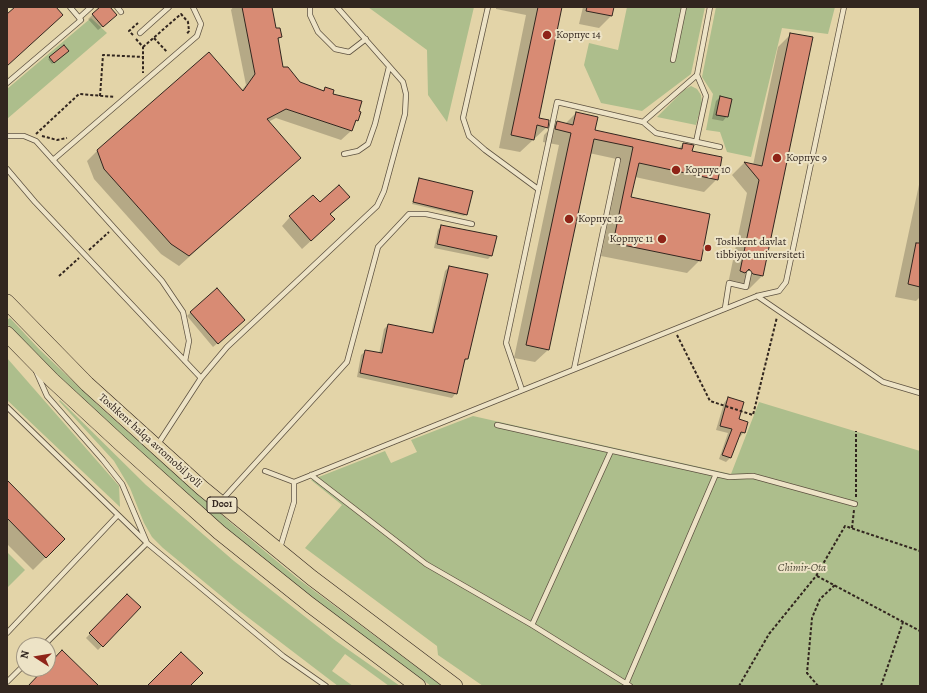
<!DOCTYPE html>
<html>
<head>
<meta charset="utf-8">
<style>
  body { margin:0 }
  #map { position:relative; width:927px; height:693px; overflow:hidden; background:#e3d4a8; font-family:Alegreya,serif }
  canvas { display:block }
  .frame { position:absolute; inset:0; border:8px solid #32261f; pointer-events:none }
  .north { position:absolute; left:16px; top:637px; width:40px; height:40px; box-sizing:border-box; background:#ede3c6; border:1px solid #a29783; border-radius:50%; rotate:282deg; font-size:11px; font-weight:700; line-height:16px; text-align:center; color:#32261f }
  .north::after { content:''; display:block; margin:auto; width:14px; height:18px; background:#8f2418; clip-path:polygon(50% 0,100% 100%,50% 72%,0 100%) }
</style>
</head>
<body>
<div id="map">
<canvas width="927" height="693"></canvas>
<div class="frame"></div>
<div class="north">N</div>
</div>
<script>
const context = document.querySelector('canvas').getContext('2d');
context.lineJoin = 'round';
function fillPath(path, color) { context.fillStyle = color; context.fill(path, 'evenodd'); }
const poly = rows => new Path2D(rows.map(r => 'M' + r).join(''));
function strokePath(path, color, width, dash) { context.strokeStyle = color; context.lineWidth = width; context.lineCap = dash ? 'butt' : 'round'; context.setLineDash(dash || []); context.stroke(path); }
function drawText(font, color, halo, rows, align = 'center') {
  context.font = font + ' Alegreya,serif'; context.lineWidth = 4; context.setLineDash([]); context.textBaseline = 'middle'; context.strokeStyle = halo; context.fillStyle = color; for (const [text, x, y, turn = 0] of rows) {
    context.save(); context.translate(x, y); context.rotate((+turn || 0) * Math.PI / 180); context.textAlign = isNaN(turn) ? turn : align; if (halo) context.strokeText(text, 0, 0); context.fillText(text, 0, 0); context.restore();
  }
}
const green = poly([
  [368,7,474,7,447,122,428,95,427,50],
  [627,7,705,7,691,74,642,111,601,103,584,65,589,43,618,50],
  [716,7,835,7,828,34,782,28,751,157,727,152,720,132,706,130,713,94,702,77],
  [91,18,107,33,7,119,7,89],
  [691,86,697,89,701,95,702,103,696,125,657,117,684,90],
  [10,318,39,349,101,408,231,523,297,578,442,686,431,686,293,584,227,529,98,413,35,353,7,324,7,320],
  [7,358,119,486,120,507,7,400],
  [60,400,146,485,234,561,336,641,400,686,389,686,345,654,332,671,353,686,338,686,237,609,163,548,152,537,144,523,130,488,114,461,59,401],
  [759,402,920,451,920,686,483,686,438,655,437,646,305,548,342,505,311,480,385,451,391,463,417,452,411,440,473,416,731,474],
  [7,552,25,570,7,588]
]);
const shadow = poly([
  [101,7,109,7,112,19,98,30,88,19],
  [233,7,271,7,275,29,281,37,277,40,282,68,300,83,322,91,326,88,357,111,357,120,353,124,351,131,341,140,276,118,268,122,300,158,179,266,161,254,94,179,87,161,97,151,241,91,246,85,231,10],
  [496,7,561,7,538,118,547,127,520,152,499,148,526,15,496,9],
  [583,7,613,7,611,16,599,28,579,24],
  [791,34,762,276,749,289,740,287,736,281,732,285,728,284,747,193,732,175,744,163,753,165,778,47],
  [63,47,67,51,52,64,48,59],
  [720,97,727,116,723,121,712,119,716,101],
  [576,113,594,131,678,149,683,144,717,179,704,192,635,177,630,198,700,260,687,273,601,256,621,160,589,153,548,350,535,362,514,358,559,145,543,142,544,135,557,122,565,124],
  [419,179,466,214,464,216,412,204],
  [920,180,920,297,916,301,895,297],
  [349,197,330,215,325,228,302,249,282,226,290,217,320,204],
  [441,226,491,256,488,259,434,248,438,230],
  [449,267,467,359,463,363,456,393,452,398,357,377,361,355,366,351,379,354,384,329,388,325,431,334,445,271],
  [191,312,240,324,213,347,187,316],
  [728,398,744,432,740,437,738,436,731,457,726,462,719,459,728,433,716,430,724,403],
  [7,481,64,539,33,570,7,544],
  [127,595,140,607,98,650,86,638]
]);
const building = poly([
  [15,7,56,7,63,15,7,66,7,14,15,7],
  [100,7,110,7,117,15,103,27,92,14,100,7],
  [242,7,272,7,276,28,280,28,282,37,278,38,283,67,288,67,300,82,324,91,325,87,334,90,333,94,362,101,359,111,361,112,358,121,356,120,352,131,286,109,267,119,301,158,189,256,171,244,104,169,97,150,209,52,243,91,255,74,242,7],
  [538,7,562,7,539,118,549,120,548,128,537,125,534,140,511,135,538,7],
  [587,7,614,7,612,16,586,11,587,7],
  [790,33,813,37,763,276,753,274,749,269,745,273,740,271,759,180,744,162,762,166,790,33],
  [64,45,69,51,54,63,49,57,64,45],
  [720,96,732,99,728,117,716,115,720,96],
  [576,112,598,117,595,130,682,149,683,143,694,145,692,151,722,157,718,180,639,163,631,197,710,214,701,261,613,243,633,147,594,139,549,350,526,345,571,133,555,129,557,121,573,125,576,112],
  [419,178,473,191,467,215,413,202,419,178],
  [339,185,350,197,330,214,335,219,311,241,289,216,313,195,320,202,339,185],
  [441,225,497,236,492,256,437,244,441,225],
  [916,243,920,243,920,287,908,284,916,243],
  [449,266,488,274,468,359,465,359,457,394,360,373,365,350,382,353,388,324,433,333,449,266],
  [217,288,245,320,218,344,190,312,217,288],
  [728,397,744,402,739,419,748,422,745,433,741,432,731,458,722,455,732,429,720,426,728,397],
  [7,480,65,539,46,558,7,518,7,480],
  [127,594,141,607,103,647,89,633,127,594],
  [62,650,99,686,28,686,44,669,48,669,48,665,62,650],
  [181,652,203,673,190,686,147,686,181,652]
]);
const path = poly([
  [133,35,129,31,138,23],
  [154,38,167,52],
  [136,39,143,47,143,73],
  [143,47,181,14,188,22,189,31,186,35],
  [100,96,103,55,144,57],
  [36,134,79,94,115,97],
  [42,136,57,140,67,138],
  [89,250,109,232],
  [59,276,79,258],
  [677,335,710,401,753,415,777,317],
  [856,497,856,431],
  [852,528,854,510],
  [817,576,920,631],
  [739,686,769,634,816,576,845,526,920,551],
  [818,686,807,673,812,618,820,599,835,585],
  [881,686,903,622]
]);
const service = poly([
  [117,7,121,12],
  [310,7,310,15,318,32,335,49,349,52,366,39],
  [488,7,463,118,469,136,485,150,538,189],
  [79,18,91,7],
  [140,33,169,7],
  [673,60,684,7],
  [7,83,81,20,70,7],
  [643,122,697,75],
  [7,136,24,136,36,141,162,281,183,312,189,341,185,361],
  [696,142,706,96,697,75,710,7],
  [344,154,358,151,368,144,375,124,389,67],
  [53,160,197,36,201,24,193,7],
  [7,169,35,202,201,378],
  [757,296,883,382,920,393],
  [725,308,729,283,746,287,749,273],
  [574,369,618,160],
  [36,371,47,396,103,460,122,484,147,543,283,656,326,686],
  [522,390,506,343,557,102,643,122,656,133,720,147],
  [7,407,147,543,44,645],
  [497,425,729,477,753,476,855,504],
  [158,444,201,378,227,347,377,206,384,191,405,114,406,94,403,82,337,7],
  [265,471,294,482,757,296,779,291,786,282,844,7],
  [311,475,426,564,532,625,630,686],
  [222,500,347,362,378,247,409,214,426,214,472,224],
  [280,548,294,502,294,482],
  [532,625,611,451],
  [7,633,118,515],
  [7,682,24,665],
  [626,684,716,474]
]);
const trunk = poly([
  [7,302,87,384,202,488,312,578,455,686],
  [7,334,52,380,119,442,219,532,310,605,418,686]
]);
const markers = [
  [547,35,5,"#8f2418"],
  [777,158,5,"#8f2418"],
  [676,170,5,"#8f2418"],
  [569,219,5,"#8f2418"],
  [662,239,5,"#8f2418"],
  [708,248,4,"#8f2418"]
];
const shields = [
  [222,505,30]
];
const shieldNames = [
  ["D001",222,505]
];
const poiNames = [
  ["Корпус 14",556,35],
  ["Корпус 9",786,158],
  ["Корпус 10",685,170],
  ["Корпус 12",578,219],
  ["Корпус 11",653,239,"right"],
  ["Toshkent davlat",716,242],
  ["tibbiyot universiteti",716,255]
];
const streetNames = [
  ["Toshkent halqa avtomobil yo'li",150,441,42]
];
const parkNames = [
  ["Chimir-Ota",802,568]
];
fillPath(green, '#adbe8c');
fillPath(shadow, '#0003');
fillPath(building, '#d88b74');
strokePath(building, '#32261f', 1);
strokePath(service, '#5e5241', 6);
strokePath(trunk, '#32261f', 16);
strokePath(path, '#32261f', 2, [3, 2]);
strokePath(service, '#ede3c6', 4.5);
strokePath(trunk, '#e3d4a8', 15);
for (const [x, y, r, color] of markers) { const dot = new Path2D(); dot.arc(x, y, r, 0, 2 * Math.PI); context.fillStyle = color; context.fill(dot); strokePath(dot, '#ede3c6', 1.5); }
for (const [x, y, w] of shields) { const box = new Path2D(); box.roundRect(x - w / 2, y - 8, w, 16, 3); context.fillStyle = '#ede3c6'; context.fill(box); strokePath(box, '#32261f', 1); }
drawText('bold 10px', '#32261f', null, shieldNames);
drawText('11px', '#32261f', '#ede3c6', poiNames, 'left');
drawText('11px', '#32261f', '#ede3c6', streetNames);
drawText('italic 11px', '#514c3a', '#ede3c6', parkNames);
</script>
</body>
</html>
